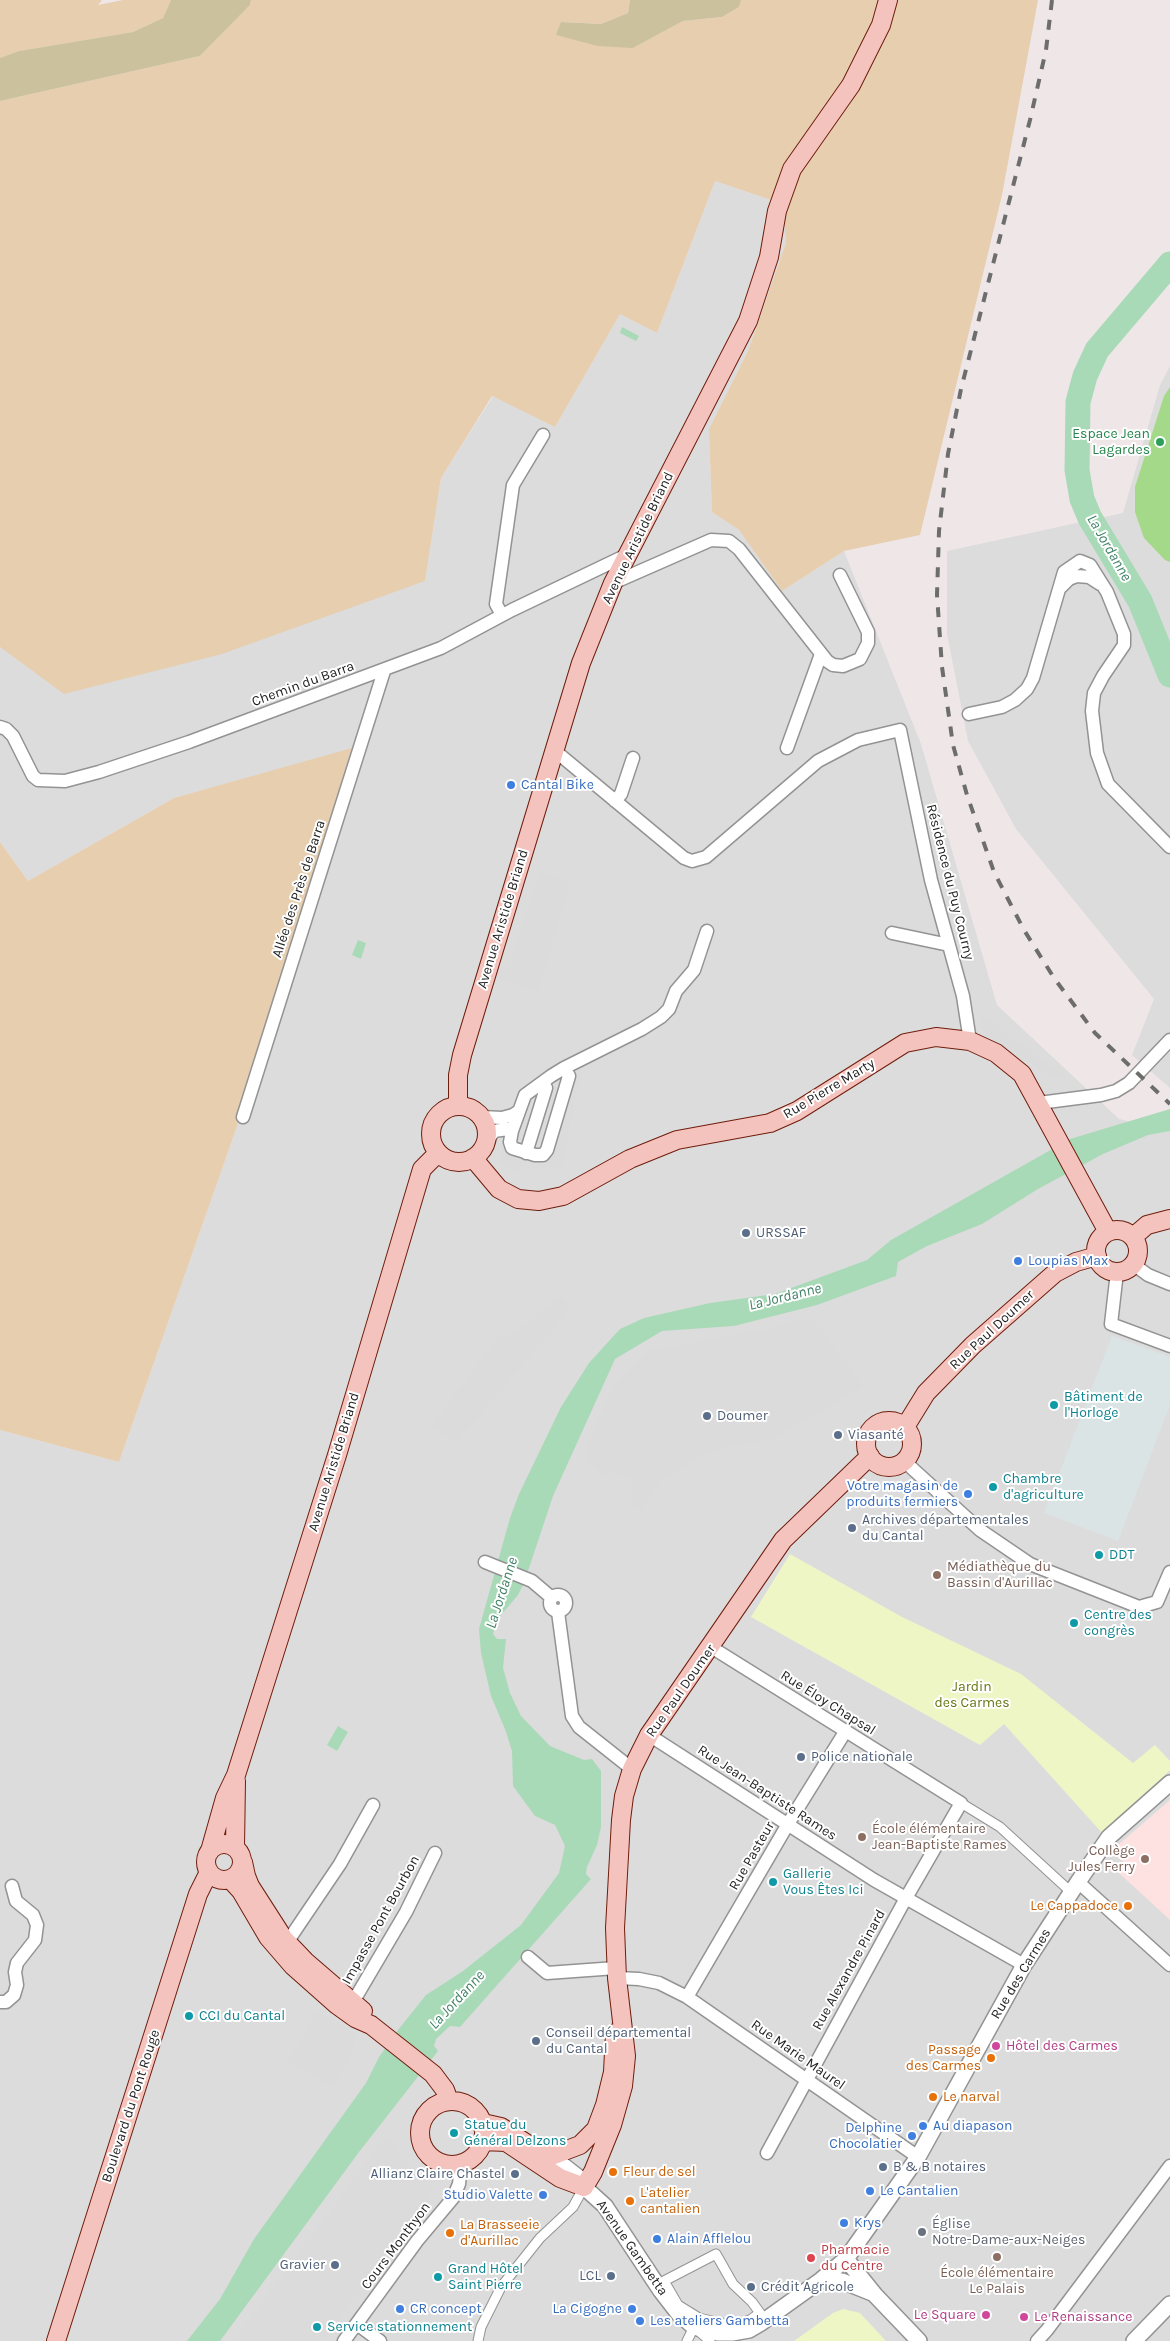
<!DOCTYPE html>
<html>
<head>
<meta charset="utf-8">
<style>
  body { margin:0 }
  canvas { display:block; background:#efe6e8 }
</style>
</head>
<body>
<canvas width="1170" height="2341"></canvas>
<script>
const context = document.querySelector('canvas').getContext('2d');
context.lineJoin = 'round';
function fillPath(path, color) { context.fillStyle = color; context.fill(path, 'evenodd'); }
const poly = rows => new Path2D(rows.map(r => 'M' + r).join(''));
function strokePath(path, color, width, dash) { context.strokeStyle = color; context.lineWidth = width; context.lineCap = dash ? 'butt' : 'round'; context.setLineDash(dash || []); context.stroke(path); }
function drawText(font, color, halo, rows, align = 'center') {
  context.font = font + ' Karla,sans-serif'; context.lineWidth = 4; context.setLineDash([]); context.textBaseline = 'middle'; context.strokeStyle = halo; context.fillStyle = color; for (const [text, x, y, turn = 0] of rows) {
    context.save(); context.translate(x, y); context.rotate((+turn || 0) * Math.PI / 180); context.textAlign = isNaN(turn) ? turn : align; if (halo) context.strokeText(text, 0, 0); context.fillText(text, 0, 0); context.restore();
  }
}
const residential = poly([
  [715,181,783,204,786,243,748,351,709,429,712,512,739,530,782,591,844,551,921,744,997,1005,1119,1119,1170,1131,1170,2341,0,2341,0,1430,119,1462,236,1129,352,749,174,798,28,881,0,842,0,647,6,651,425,581,441,478,493,396,555,427,620,314,657,333],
  [1170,366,1170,1088,1132,1055,1154,999,1016,829,968,741,947,634,947,551,1123,513,1160,385]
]);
const education = poly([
  [1170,1800,1170,1920,1119,1873,1128,1865,1110,1852]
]);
const grass = poly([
  [0,0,102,0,98,5,123,0,171,0,163,18,133,32,19,51,0,58],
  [251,0,630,0,628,13,601,24,562,22,633,48,683,21,722,17,739,7,741,0,1038,0,1002,195,920,535,844,551,782,591,739,530,712,512,709,429,748,351,786,243,783,204,715,181,657,333,620,314,555,427,492,396,441,478,425,581,222,654,64,694,0,647,0,101,200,56,250,5],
  [352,748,236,1129,119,1462,0,1430,0,842,28,881,174,798]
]);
const forest = poly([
  [171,0,251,0,250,5,200,56,0,101,0,58,19,51,133,32,163,18],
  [630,0,741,0,739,7,722,17,683,21,633,48,598,46,556,35,561,22,601,24,628,13]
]);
const park = poly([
  [790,1554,902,1617,1021,1674,1133,1763,1155,1745,1170,1761,1170,1770,1103,1834,1004,1724,980,1745,751,1617],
  [843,2309,860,2313,886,2341,794,2341,833,2313]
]);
const pitch = poly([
  [1170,387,1170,562,1165,560,1144,538,1135,512,1135,487,1164,396]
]);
const parking = poly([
  [540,872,564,879,564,883,570,885,538,990,498,978,501,969,509,970],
  [981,1014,1007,1035,1068,1078,1050,1075,987,1036],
  [582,1069,561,1166,516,1170,499,1164,521,1091],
  [561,1297,570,1308,456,1442,432,1426,501,1335,513,1335],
  [805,1319,813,1321,821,1329,863,1387,771,1439,729,1446,707,1452,659,1482,641,1509,630,1502,634,1491,631,1479,613,1471,605,1475,586,1459,588,1443,616,1383,649,1351,771,1328],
  [317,2012,352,2032,355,2043,352,2053,331,2086,288,2062],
  [387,2136,405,2163,434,2188,322,2341,234,2341]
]);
const plaza = poly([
  [1112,1336,1170,1357,1170,1405,1118,1541,1044,1513]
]);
const water = poly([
  [622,327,639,336,636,341,620,333],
  [358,940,366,943,361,959,352,955],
  [1170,1109,1170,1131,1148,1135,1103,1154,1038,1189,982,1224,927,1246,898,1262,896,1276,817,1305,734,1326,662,1331,615,1359,553,1496,524,1583,518,1595,496,1621,493,1634,497,1639,506,1639,503,1668,510,1693,521,1716,550,1746,584,1760,592,1759,601,1771,601,1827,597,1845,587,1867,586,1874,591,1879,460,2027,450,2026,436,2039,434,2046,438,2051,359,2152,220,2341,187,2341,220,2299,254,2239,366,2083,379,2057,398,2030,426,1995,463,1971,521,1925,559,1873,565,1846,555,1825,535,1816,513,1786,512,1751,505,1729,491,1696,481,1653,479,1629,510,1518,519,1494,561,1407,589,1363,620,1329,644,1318,710,1303,775,1294,867,1260,891,1240,1070,1139],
  [338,1726,348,1732,337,1751,327,1745]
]);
const river = poly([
  [1170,264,1097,350,1085,376,1078,402,1077,470,1082,499,1090,518,1140,601,1170,675]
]);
const pedestrian = poly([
  [961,1803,1000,1827,1071,1892],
  [716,2254,733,2284,752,2302,760,2313,750,2320,737,2324,724,2324,699,2318,678,2305,664,2281,716,2254],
  [478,2341,481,2327,501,2287,540,2238,573,2207,584,2187],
  [687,2341,694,2327,710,2341]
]);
const minor = poly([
  [613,583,711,540,729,541,739,549,827,661,833,665,843,666,860,659,868,643,868,632,840,575],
  [1061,587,1069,579,1077,576,1089,577,1100,584],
  [502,615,496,604,513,485,543,435],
  [969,714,1002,707,1015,700,1027,689,1033,678,1064,572,1080,561,1090,565,1107,592,1124,634,1124,645,1103,676,1094,693,1092,711,1097,753,1108,784,1170,847],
  [0,727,6,729,13,736,33,776,38,780,65,781,99,772,189,742,441,648,512,610,629,554],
  [787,748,821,654],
  [554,750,684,858,692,861,706,857,818,761,858,740,900,730,931,880,963,996,970,1041],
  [615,801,621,794,633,758],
  [892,933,949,945],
  [564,1068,569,1076,547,1150,543,1155,535,1155,512,1148,510,1142,512,1131,525,1095,551,1076,564,1068,642,1029,661,1017,669,1009,676,991,694,970,707,931],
  [1039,1103,1101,1095,1116,1091,1129,1083,1170,1040],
  [243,1117,384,671],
  [482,1117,502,1118,513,1115,519,1111],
  [485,1144,494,1131,508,1129,512,1131],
  [526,1153,546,1088,543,1082],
  [1133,1264,1148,1275,1170,1284],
  [1117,1272,1111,1324,1170,1346],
  [904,1461,980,1530,1030,1564,1139,1607,1157,1602,1170,1572],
  [485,1562,532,1581,552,1598],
  '550 1603a8 8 0 1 1 16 0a8 8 0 1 1-16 0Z',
  [558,1612,572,1716,579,1727,632,1769],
  [711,1647,961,1803,906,1898,767,2153],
  [649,1735,874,1880,1024,1965],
  [1078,1882,1170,1965],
  [284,1939,292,1935,340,1864,373,1805],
  [528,1957,547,1973,616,1968],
  [617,1978,639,1979,659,1983,687,1997,918,2157],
  [687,1997,788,1824,845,1732],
  [0,2002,6,2002,14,1995,17,1985,15,1972,17,1963,35,1940,37,1925,33,1915,16,1901,12,1886],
  [353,2002,406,1912,435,1853],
  [357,2324,380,2341],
  [344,2341,417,2241,453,2198,459,2184,461,2164],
  [1037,2341,1047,2330,1170,2166]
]);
const tertiary = poly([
  [551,2156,578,2177,584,2187,605,2206,661,2291,678,2313,694,2327,718,2333,732,2333,749,2330,761,2323,821,2280,846,2259,918,2157,1024,1965,1078,1882,1109,1837,1170,1783],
  [846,2259,875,2295,919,2341],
  [821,2280,842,2281,872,2293],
  [1134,2341,1170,2304]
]);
const secondary = poly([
  [458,1105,458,1075,462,1055,581,663,613,583,748,321,769,257,777,211,792,169,851,85,881,25,888,0],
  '431 1134a28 28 0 1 1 56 0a28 28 0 1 1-56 0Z',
  [473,1158,499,1189,518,1199,539,1201,563,1196,630,1159,677,1140,770,1123,797,1111,905,1043,936,1037,970,1041,996,1053,1022,1074,1108,1232],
  '1096 1251a21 21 0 1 1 42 0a21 21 0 1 1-42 0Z',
  [1133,1237,1147,1225,1170,1219],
  '866 1444a23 23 0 1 1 46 0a23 23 0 1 1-46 0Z',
  [905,1427,926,1393,973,1345,1055,1273,1076,1262,1097,1256],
  '206 1862a18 18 0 1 1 36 0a18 18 0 1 1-36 0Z',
  [235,1847,236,1781],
  [210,1851,225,1798,236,1775,337,1455,422,1169,438,1153],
  [243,1862,246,1876,250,1886,284,1939,305,1961,363,2011],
  [230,1879,241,1891,268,1937,293,1966,337,2005,355,2018,371,2025,433,2074,445,2090,449,2101],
  '420 2133a32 32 0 1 1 64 0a32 32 0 1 1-64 0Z',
  [483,2123,501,2127,538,2151,551,2156,580,2145,596,2129,605,2105,613,2072,615,2033],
  [483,2141,506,2142,560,2178,584,2187,593,2172,612,2125,623,2086,626,2056,617,1978,615,1928,621,1820,624,1796,632,1769,649,1735,783,1540,870,1456],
  [56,2341,198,1894,209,1872]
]);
const rail = poly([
  [1052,0,1046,50,1030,120,961,389,948,454,939,531,937,595,942,667,953,745,967,795,994,872,1024,930,1054,978,1095,1033,1170,1104]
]);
const markers = [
  [1160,442,5,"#2e9e5b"],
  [511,785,5,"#3f7fe0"],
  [746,1233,5,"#5c6f8a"],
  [1018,1261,5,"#3f7fe0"],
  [1054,1405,5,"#0f9aa8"],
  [707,1416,5,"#5c6f8a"],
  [838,1435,5,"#5c6f8a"],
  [993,1487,5,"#0f9aa8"],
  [968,1494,5,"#3f7fe0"],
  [852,1528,5,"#5c6f8a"],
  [1099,1555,5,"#0f9aa8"],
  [937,1575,5,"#8d6e63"],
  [1074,1623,5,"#0f9aa8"],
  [801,1757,5,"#5c6f8a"],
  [862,1837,5,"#8d6e63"],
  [1145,1859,5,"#8d6e63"],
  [773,1882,5,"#0f9aa8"],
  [1128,1906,5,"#e8710a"],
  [189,2016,5,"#0f9aa8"],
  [536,2041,5,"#5c6f8a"],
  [996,2046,5,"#d1479c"],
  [991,2058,5,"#e8710a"],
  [933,2097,5,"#e8710a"],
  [923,2126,5,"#3f7fe0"],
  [454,2133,5,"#0f9aa8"],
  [912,2136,5,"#3f7fe0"],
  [883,2167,5,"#5c6f8a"],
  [613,2172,5,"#e8710a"],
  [515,2174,5,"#5c6f8a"],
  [870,2191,5,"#3f7fe0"],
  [543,2195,5,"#3f7fe0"],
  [630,2201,5,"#e8710a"],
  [844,2223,5,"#3f7fe0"],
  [922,2232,5,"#6b7280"],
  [450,2233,5,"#e8710a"],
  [657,2239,5,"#3f7fe0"],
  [997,2257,5,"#8d6e63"],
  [811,2258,5,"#e0444e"],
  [335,2265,5,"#5c6f8a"],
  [611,2276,5,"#5c6f8a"],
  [438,2277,5,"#0f9aa8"],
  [751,2287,5,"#5c6f8a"],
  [400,2309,5,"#3f7fe0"],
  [632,2309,5,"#3f7fe0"],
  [986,2315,5,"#d1479c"],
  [1024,2317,5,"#d1479c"],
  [640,2321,5,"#3f7fe0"],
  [317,2327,5,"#0f9aa8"]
];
const leisureNames = [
  ["Espace Jean",1150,434],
  ["Lagardes",1150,450]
];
const streetNames = [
  ["Avenue Aristide Briand",638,538,-64],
  ["Chemin du Barra",303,684,-20],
  ["Résidence du Puy Courny",950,882,76],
  ["Allée des Près de Barra",299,889,-72],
  ["Avenue Aristide Briand",503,919,-73],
  ["Rue Pierre Marty",829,1089,-31],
  ["Rue Paul Doumer",992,1330,-43],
  ["Avenue Aristide Briand",334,1462,-73],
  ["Rue Paul Doumer",681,1691,-55],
  ["Rue Éloy Chapsal",828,1703,32],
  ["Rue Jean-Baptiste Rames",767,1793,33],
  ["Rue Pasteur",752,1856,-60],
  ["Impasse Pont Bourbon",381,1920,-61],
  ["Rue Alexandre Pinard",849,1970,-61],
  ["Rue des Carmes",1021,1974,-59],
  ["Rue Marie Maurel",798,2055,35],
  ["Boulevard du Pont Rouge",131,2106,-72],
  ["Cours Monthyon",396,2246,-53],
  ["Avenue Gambetta",632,2248,55]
];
const shopNames = [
  ["Cantal Bike",521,785],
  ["Loupias Max",1028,1261],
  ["Votre magasin de",958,1486,"right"],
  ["produits fermiers",958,1502,"right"],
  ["Au diapason",933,2126],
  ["Delphine",902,2128,"right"],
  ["Chocolatier",902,2144,"right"],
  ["Le Cantalien",880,2191],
  ["Studio Valette",533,2195,"right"],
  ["Krys",854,2223],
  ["Alain Afflelou",667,2239],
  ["CR concept",410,2309],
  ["La Cigogne",622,2309,"right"],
  ["Les ateliers Gambetta",650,2321]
];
const serviceNames = [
  ["URSSAF",756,1233],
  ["Doumer",717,1416],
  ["Viasanté",848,1435],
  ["Archives départementales",862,1520],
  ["du Cantal",862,1536],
  ["Police nationale",811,1757],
  ["Conseil départemental",546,2033],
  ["du Cantal",546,2049],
  ["B & B notaires",893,2167],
  ["Allianz Claire Chastel",505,2174,"right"],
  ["Gravier",325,2265,"right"],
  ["LCL",601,2276,"right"],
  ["Crédit Agricole",761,2287]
];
const cultureNames = [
  ["Bâtiment de",1064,1397],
  ["l'Horloge",1064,1413],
  ["Chambre",1003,1479],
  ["d'agriculture",1003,1495],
  ["DDT",1109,1555],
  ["Centre des",1084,1615],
  ["congrès",1084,1631],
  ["Gallerie",783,1874],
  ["Vous Êtes Ici",783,1890],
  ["CCI du Cantal",199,2016],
  ["Statue du",464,2125],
  ["Général Delzons",464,2141],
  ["Grand Hôtel",448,2269],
  ["Saint Pierre",448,2285],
  ["Service stationnement",327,2327]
];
const educationNames = [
  ["Médiathèque du",947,1567],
  ["Bassin d'Aurillac",947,1583],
  ["École élémentaire",872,1829],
  ["Jean-Baptiste Rames",872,1845],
  ["Collège",1135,1851,"right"],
  ["Jules Ferry",1135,1867,"right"],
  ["École élémentaire",997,2273,"center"],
  ["Le Palais",997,2289,"center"]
];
const parkNames = [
  ["Jardin",972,1687],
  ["des Carmes",972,1703]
];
const foodNames = [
  ["Le Cappadoce",1118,1906,"right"],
  ["Passage",981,2050,"right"],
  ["des Carmes",981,2066,"right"],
  ["Le narval",943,2097],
  ["Fleur de sel",623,2172],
  ["L'atelier",640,2193],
  ["cantalien",640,2209],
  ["La Brasseeie",460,2225],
  ["d'Aurillac",460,2241]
];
const hotelNames = [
  ["Hôtel des Carmes",1006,2046],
  ["Le Square",976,2315,"right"],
  ["Le Renaissance",1034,2317]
];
const worshipNames = [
  ["Église",932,2224],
  ["Notre-Dame-aux-Neiges",932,2240]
];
const healthNames = [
  ["Pharmacie",821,2250],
  ["du Centre",821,2266]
];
const waterNames = [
  ["La Jordanne",1109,548,60],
  ["La Jordanne",785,1297,-14],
  ["La Jordanne",502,1593,-72],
  ["La Jordanne",457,2000,-47]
];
fillPath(residential, '#dddcdd');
fillPath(education, '#fde2e1');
fillPath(grass, '#e6ceaf');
fillPath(forest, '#cbc19d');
fillPath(park, '#eff6c6');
fillPath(pitch, '#a3d989');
fillPath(parking, '#dbdbdb');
fillPath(plaza, '#dae4e5');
fillPath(water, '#a9dab7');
strokePath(river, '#a9dab7', 25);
strokePath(pedestrian, '#939393', 11);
strokePath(minor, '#939393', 15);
strokePath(tertiary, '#939393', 18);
strokePath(secondary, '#6f1d0c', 20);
strokePath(pedestrian, '#fff', 9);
strokePath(minor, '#fff', 12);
strokePath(tertiary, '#fff', 15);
strokePath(secondary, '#f5c3bd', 18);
strokePath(rail, '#6d6d6d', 4, [10, 10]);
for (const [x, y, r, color] of markers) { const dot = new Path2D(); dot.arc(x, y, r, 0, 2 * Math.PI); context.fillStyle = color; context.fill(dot); strokePath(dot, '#fff', 2); }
drawText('14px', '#27864d', '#fff', leisureNames, 'right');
drawText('14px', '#1f1f1f', '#fff', streetNames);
drawText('14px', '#366cbe', '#fff', shopNames, 'left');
drawText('14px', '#4e5e75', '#fff', serviceNames, 'left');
drawText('14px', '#0d838f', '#fff', cultureNames, 'left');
drawText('14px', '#785e54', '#fff', educationNames, 'left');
drawText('14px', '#687713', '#fff', parkNames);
drawText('14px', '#c56008', '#fff', foodNames, 'left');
drawText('14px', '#b23c85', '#fff', hotelNames, 'left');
drawText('14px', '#5b616d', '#fff', worshipNames, 'left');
drawText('14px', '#be3a42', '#fff', healthNames, 'left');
drawText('italic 15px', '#418266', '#fff', waterNames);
</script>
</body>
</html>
